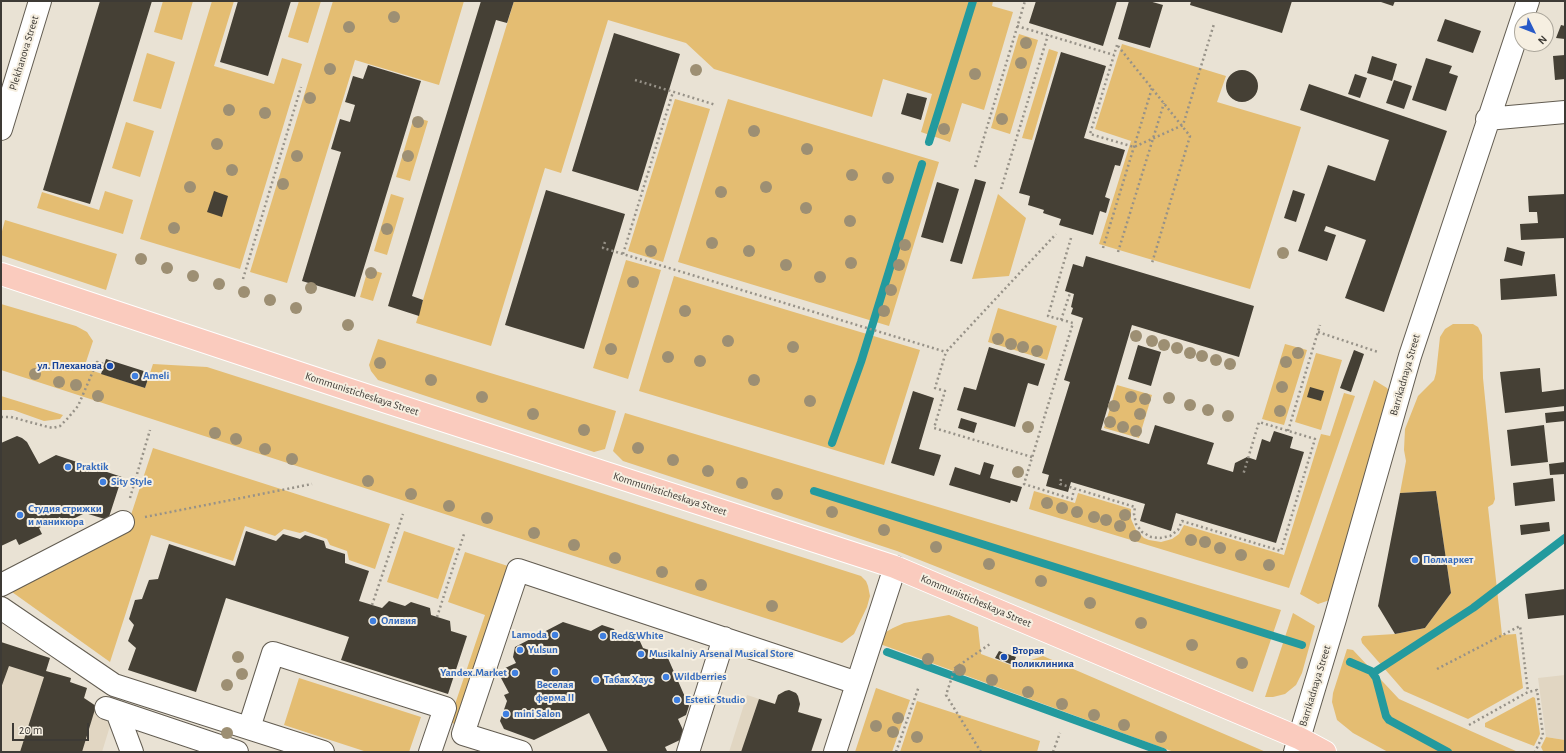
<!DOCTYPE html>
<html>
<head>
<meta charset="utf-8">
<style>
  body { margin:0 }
  #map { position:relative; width:1566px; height:753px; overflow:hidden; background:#e9e2d4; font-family:"Alegreya Sans",sans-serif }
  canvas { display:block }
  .frame { position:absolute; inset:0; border:2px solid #3d3a35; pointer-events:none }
  .north { position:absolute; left:1514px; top:12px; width:40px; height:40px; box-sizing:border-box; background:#f6efe1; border:1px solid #aca79c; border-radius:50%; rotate:133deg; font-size:11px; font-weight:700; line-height:16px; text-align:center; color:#3d3a35 }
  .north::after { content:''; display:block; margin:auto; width:14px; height:18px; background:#295ac8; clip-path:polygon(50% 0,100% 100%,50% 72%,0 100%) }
  .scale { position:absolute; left:12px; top:723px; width:77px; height:18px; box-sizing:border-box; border:2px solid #3d3a35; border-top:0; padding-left:5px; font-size:12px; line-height:14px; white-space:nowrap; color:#3d3a35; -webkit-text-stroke:3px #f6efe1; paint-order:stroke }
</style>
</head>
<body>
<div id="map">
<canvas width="1566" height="753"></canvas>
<div class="frame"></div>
<div class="north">N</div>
<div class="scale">20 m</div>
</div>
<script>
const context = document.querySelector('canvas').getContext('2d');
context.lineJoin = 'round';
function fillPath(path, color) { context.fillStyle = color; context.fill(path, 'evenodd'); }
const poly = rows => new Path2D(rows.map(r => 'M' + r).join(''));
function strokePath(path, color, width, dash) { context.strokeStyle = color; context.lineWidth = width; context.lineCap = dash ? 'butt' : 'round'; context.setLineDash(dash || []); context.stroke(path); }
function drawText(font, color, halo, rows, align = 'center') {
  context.font = font + ' "Alegreya Sans",sans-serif'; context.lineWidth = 4; context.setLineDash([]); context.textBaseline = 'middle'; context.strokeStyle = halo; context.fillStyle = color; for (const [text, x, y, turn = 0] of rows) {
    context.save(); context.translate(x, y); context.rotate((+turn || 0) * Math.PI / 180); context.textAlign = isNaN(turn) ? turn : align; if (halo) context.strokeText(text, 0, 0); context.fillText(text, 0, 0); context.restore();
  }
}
const built = poly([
  [1,642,50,658,46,671,71,678,70,683,87,688,84,698,96,706,114,713,102,752,1,752],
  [1565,675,1565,740,1546,737,1538,678],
  [789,690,796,693,798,696,800,704,798,712,822,719,811,752,729,752,747,695,775,704,778,695,785,691]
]);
const green = poly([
  [163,1,193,1,182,40,154,32],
  [212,1,234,1,214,66,274,84,282,58,302,64,240,269,140,239],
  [299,1,321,1,308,43,288,37],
  [333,1,464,1,439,85,355,60,287,283,250,272],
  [514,1,993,1,992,6,1013,12,984,110,962,103,950,142,921,132,932,94,883,79,872,117,714,69,686,43,608,20,561,173,545,168,491,346,416,323],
  [1019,34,1038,40,1010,134,991,128],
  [1122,44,1226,76,1217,102,1301,127,1250,289,1099,244,1131,141,1095,129],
  [1049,49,1058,52,1032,140,1022,138],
  [147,53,175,62,161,109,133,101],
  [675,99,710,109,663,262,628,251],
  [728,99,939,162,889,326,678,262],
  [414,117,428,121,410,181,396,177],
  [126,122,154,131,140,177,112,168],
  [105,191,133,200,123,234,37,208,42,192,99,210],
  [391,194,404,198,387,255,374,251],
  [998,194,1026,218,1009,276,972,279],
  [5,220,117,254,106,290,1,255,1,235],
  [626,260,661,270,628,379,593,368],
  [368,269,382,273,373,301,360,297],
  [674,276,920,350,884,465,639,391],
  [1,304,76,326,87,332,93,341,84,368,145,388,153,364,207,367,861,576,866,581,868,586,870,596,867,607,854,634,842,643,1,370],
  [998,308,1057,326,1047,360,988,342],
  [1453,324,1473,324,1478,327,1482,335,1483,378,1495,499,1493,504,1488,507,1502,635,1516,634,1523,688,1468,719,1404,691,1362,643,1361,639,1363,636,1395,634,1425,628,1451,593,1436,491,1400,493,1406,461,1404,450,1405,429,1418,396,1434,380,1436,373,1440,337,1445,329],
  [378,339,616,411,605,449,594,452,378,380,371,371,369,365],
  [1285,344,1307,350,1284,425,1262,419],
  [1316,353,1342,360,1321,430,1295,422],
  [1374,380,1387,388,1391,394,1330,600,1318,604,1300,594],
  [1117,385,1152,395,1139,438,1104,428],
  [1344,393,1355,396,1289,588,1029,509,1034,491,1075,503,1078,493,1131,509,1131,519,1136,530,1144,538,1149,540,1161,542,1172,539,1179,534,1184,525,1284,555,1321,434,1330,436],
  [1,396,63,415,60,419,44,421,13,410,1,410],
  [625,413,1281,610,1253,692,897,551,623,461,613,451],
  [153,448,390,524,375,569,349,560,347,551,330,545,327,539,305,531,300,533,284,529,275,536,245,526,233,561,151,535,110,662,12,592,127,527],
  [404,531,455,548,438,599,387,582],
  [465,552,514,568,461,726,449,722,485,615,448,602],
  [1293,613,1315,626,1302,673,1296,685,1285,694,1273,697,1265,697],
  [949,615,978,627,981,654,1013,666,1043,656,1266,752,1174,752,880,644,884,633,893,628,904,623],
  [1347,649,1353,650,1399,699,1518,752,1388,752,1353,733,1337,720,1332,702,1333,693],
  [299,678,421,717,409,752,367,752,284,725],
  [876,688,910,700,892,752,855,752],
  [1533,697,1535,698,1540,734,1534,746,1485,727,1485,723],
  [917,701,1040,741,1037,752,900,752],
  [1546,737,1565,740,1565,752,1543,751,1541,747]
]);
const stream = poly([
  [929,142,973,1],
  [832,443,861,362,922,164],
  [814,491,1302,645],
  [887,652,1163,752],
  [1350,662,1371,671,1376,678,1386,716,1389,720,1448,752],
  [1373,673,1473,608,1565,538]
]);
const building = poly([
  [100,1,152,1,90,204,43,190],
  [238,1,291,1,268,76,220,62],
  [481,1,514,1,507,23,496,20,412,296,423,300,419,316,388,306],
  [1036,1,1117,1,1103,46,1029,23],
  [1129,1,1149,1,1163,5,1150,48,1118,39],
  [1191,1,1292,1,1282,33,1190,5],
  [1378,1,1395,1,1393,6],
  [1445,19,1481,31,1473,53,1437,41],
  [1561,25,1565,26,1565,39,1556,38],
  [614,33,680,54,638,191,572,171],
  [1061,52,1106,66,1084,138,1125,150,1120,166,1115,165,1105,197,1110,199,1106,213,1100,211,1093,235,1059,225,1061,219,1043,213,1044,210,1028,205,1030,196,1019,193],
  [1565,55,1565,79,1555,80,1553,56],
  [1372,56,1397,64,1392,81,1367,73],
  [1426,58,1452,66,1449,73,1458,76,1446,111,1412,100],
  [368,65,421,81,355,297,302,281,341,152,331,149,340,119,350,122,355,105,345,102,353,76,363,79],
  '1226 86a16 16 0 1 1 32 0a16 16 0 1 1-32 0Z',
  [1355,74,1367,78,1360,98,1348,94],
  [1394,80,1412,86,1404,109,1386,103],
  [1309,84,1447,131,1384,312,1345,298,1366,240,1326,226,1324,231,1336,235,1327,261,1298,251,1328,165,1375,181,1389,140,1300,110],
  [907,93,927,98,921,120,901,114],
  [975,179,986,182,962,264,950,261],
  [937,182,959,189,943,243,921,237],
  [546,190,625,214,584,349,505,325],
  [1293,190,1305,194,1296,222,1284,218],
  [214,191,228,196,222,217,207,212],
  [1565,194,1565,238,1521,240,1520,224,1538,223,1537,212,1529,212,1528,196],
  [1507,247,1525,252,1522,266,1504,261],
  [1086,256,1254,306,1239,357,1132,325,1101,430,1149,444,1155,425,1214,443,1207,464,1233,472,1235,463,1247,457,1256,460,1262,439,1270,442,1274,431,1293,437,1290,448,1304,452,1276,543,1176,513,1171,531,1140,521,1145,504,1071,482,1068,492,1046,486,1049,475,1042,473,1070,382,1064,380,1083,318,1071,314,1073,308,1071,307,1074,294,1065,291,1073,264,1083,267],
  [1555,274,1557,296,1501,300,1500,279],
  [1138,345,1161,352,1151,386,1128,379],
  [989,347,1045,364,1038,386,1028,383,1015,427,957,410,964,387,976,390],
  [1354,350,1364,354,1351,392,1340,388],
  [106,359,150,373,145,388,101,374],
  [1540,368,1542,392,1565,389,1565,406,1505,413,1500,372],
  [1310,387,1324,391,1321,401,1307,397],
  [913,391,934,398,919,449,941,455,934,476,891,463],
  [1565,411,1565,421,1546,423,1545,413],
  [961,418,977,423,974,433,958,428],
  [1544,425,1548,462,1511,466,1507,430],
  [17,436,22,438,27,442,39,464,56,455,122,477,108,520,85,513,63,524,60,517,39,528,42,534,19,545,16,539,1,546,1,443],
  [984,462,994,465,990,478,1022,487,1017,502,1011,500,1010,503,949,485,955,467,980,475],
  [1565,462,1565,474,1550,475,1549,464],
  [1553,478,1555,501,1515,506,1513,483],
  [1436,491,1451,593,1425,628,1395,634,1378,606,1400,493],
  [1549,522,1550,531,1521,535,1520,525],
  [246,531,276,541,283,534,300,539,305,535,324,541,326,548,345,554,345,563,369,571,359,601,382,608,389,601,405,606,411,602,430,608,431,615,450,621,451,631,467,636,448,694,341,660,349,637,226,598,196,692,128,670,136,648,128,641,134,625,129,619,135,600,142,599,149,580,158,579,169,544,235,566],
  [1565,589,1565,615,1528,619,1525,594],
  [563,622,591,631,602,625,614,629,618,637,627,633,638,637,643,648,667,656,689,706,686,715,678,719,683,730,680,740,665,747,667,751,608,752,589,713,534,740,504,729,500,721,507,701,504,695,509,693,501,678,503,669,516,663,513,657,515,647],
  [1,642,50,658,46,671,71,678,70,682,87,688,84,698,96,706,82,752,20,752,44,677,9,666,1,688],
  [999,651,1016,657,1013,665,995,658],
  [789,690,796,693,798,696,800,704,798,712,822,719,811,752,741,752,759,699,775,704,778,695,785,691]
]);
const path = poly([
  [1017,26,1114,55],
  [1117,45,1090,134,1134,147,1183,125,1214,24],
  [1118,46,1190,136,1152,263],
  [635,80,716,105],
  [975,167,1025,1],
  [1001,189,1048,35],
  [1071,238,1048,316,1073,323,1024,484,1072,499,1074,489],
  [605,242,603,248,946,352],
  [1103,248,1152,88],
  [1118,252,1164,103],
  [623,254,673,92],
  [243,279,301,87],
  [1061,320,1070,293],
  [1318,332,1378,352],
  [1,417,11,417,48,427,53,428,60,426,68,418,78,406,97,362,110,366],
  [1288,431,1320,325],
  [1032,457,934,428,945,391,935,388,946,352,1056,234],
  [1061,479,1060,484,1135,507,1134,514,1136,524,1142,532,1151,537,1160,538,1170,536,1178,530,1182,521,1281,551,1315,439,1259,422,1243,475],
  [130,498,150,430],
  [145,517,312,484],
  [372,605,403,514],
  [437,617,464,534],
  [1437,669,1520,626,1528,692],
  [1469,725,1528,692,1537,690,1543,735,1535,752],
  [896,752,919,686],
  [981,752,946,695,955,668,990,644],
  [1053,752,1060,733]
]);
const minor = poly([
  [1487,119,1565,112],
  [1,129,40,1],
  [1,585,123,522],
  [1,608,114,685,323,752],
  [106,708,237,752],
  [117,712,132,752],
  [249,728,273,653,445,708,430,752],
  [521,752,463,734,518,570,857,683],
  [688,752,724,638],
  [835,752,895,567],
  [1295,752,1335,619,1410,356,1528,1]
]);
const major = poly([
  [1,274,353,391,895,567,1299,738,1325,752]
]);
const trees = [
  [394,17],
  [349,27],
  [1026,43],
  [1021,63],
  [330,69],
  [696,70],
  [975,74],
  [310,98],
  [229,110],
  [265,113],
  [1002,119],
  [418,122],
  [944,129],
  [754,131],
  [217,144],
  [807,149],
  [297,156],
  [408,156],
  [232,170],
  [852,175],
  [888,178],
  [283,184],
  [190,187],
  [766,187],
  [721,192],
  [806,208],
  [850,221],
  [174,228],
  [387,229],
  [712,243],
  [905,245],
  [651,251],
  [749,251],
  [1283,253],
  [141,259],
  [851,263],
  [786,265],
  [899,265],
  [167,268],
  [371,273],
  [193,276],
  [820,277],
  [633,282],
  [219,284],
  [311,288],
  [891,290],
  [244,292],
  [270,300],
  [296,308],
  [685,311],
  [884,311],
  [348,325],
  [1136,336],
  [998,339],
  [728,341],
  [1152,341],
  [1011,344],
  [1164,345],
  [793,347],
  [1023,347],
  [1177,348],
  [611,349],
  [1037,351],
  [1190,353],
  [1298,353],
  [1202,356],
  [668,357],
  [1216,360],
  [700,361],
  [1286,362],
  [380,363],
  [1230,364],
  [35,374],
  [431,380],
  [754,380],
  [59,382],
  [76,385],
  [1282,387],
  [98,396],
  [482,397],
  [1131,397],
  [1169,398],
  [1145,399],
  [810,401],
  [1190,405],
  [1114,406],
  [1208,410],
  [1280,411],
  [533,414],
  [1140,414],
  [1228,416],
  [1110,422],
  [1028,427],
  [1123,427],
  [584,430],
  [1136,431],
  [215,433],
  [236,439],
  [638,448],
  [265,449],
  [292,459],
  [673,460],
  [708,471],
  [1018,472],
  [368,481],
  [742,483],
  [411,494],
  [777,494],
  [1047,503],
  [449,506],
  [1062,508],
  [832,512],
  [1077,512],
  [1125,515],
  [1094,517],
  [487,518],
  [1106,520],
  [1120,526],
  [884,530],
  [534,533],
  [1135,536],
  [1191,540],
  [1205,542],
  [574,545],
  [936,547],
  [1220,548],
  [1241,555],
  [615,558],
  [989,564],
  [1269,565],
  [662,572],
  [1041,581],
  [701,585],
  [1090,603],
  [772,606],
  [1141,623],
  [1192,645],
  [238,657],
  [928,659],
  [1242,663],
  [960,670],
  [242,674],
  [992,680],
  [227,685],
  [1028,692],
  [1062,704],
  [1094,715],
  [898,718],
  [1124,725],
  [876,726],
  [893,732],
  [227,733],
  [917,737],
  [1161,737]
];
const markers = [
  [110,366,4,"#1a4fb4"],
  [135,376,4,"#3f7fe0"],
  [68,467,4,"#3f7fe0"],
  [103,482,4,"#3f7fe0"],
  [20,515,4,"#3f7fe0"],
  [1415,560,4,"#3f7fe0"],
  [373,621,4,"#3f7fe0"],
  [555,635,4,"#3f7fe0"],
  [603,636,4,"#3f7fe0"],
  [520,650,4,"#3f7fe0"],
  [641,654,4,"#3f7fe0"],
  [1004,657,4,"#1a4fb4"],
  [555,672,4,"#3f7fe0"],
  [515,673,4,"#3f7fe0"],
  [666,677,4,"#3f7fe0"],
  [596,680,4,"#3f7fe0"],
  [677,700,4,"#3f7fe0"],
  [506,714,4,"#3f7fe0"]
];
const streetNames = [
  ["Plekhanova Street",24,53,-73],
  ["Barrikadnaya Street",1405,375,-74],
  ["Kommunisticheskaya Street",362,394,18],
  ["Kommunisticheskaya Street",670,494,18],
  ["Kommunisticheskaya Street",976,601,23],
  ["Barrikadnaya Street",1315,686,-73]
];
const transitNames = [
  ["ул. Плеханова",102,366],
  ["Вторая",1012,651,"left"],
  ["поликлиника",1012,664,"left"]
];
const shopNames = [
  ["Ameli",143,376],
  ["Praktik",76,467],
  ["Sity Style",111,482],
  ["Студия стрижки",28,509],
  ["и маникюра",28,522],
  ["Полмаркет",1423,560],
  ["Оливия",381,621],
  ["Lamoda",547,635,"right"],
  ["Red&White",611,636],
  ["Yulsun",528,650],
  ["Musikalniy Arsenal Musical Store",649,654],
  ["Yandex.Market",507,673,"right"],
  ["Wildberries",674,677],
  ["Табак Хаус",604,680],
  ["Веселая",555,685,"center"],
  ["ферма II",555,698,"center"],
  ["Estetic Studio",685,700],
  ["mini Salon",514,714]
];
fillPath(built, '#e1d6c2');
fillPath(green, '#e4bd72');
strokePath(stream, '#239a9e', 8);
fillPath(building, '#454035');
strokePath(minor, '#625c51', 24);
strokePath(major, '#fff', 24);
strokePath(path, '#979288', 2.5, [2, 3]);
strokePath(minor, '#fff', 22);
strokePath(major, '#facbbe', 22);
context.fillStyle = '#9d8f73';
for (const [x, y] of trees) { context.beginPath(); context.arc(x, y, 6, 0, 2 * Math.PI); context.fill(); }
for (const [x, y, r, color] of markers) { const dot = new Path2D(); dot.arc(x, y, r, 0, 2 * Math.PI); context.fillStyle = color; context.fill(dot); strokePath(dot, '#f6efe1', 1.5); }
drawText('11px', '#3d3a35', '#f6efe1', streetNames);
drawText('bold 11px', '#164399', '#f6efe1', transitNames, 'right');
drawText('bold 11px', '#366cbe', '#f6efe1', shopNames, 'left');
</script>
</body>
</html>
